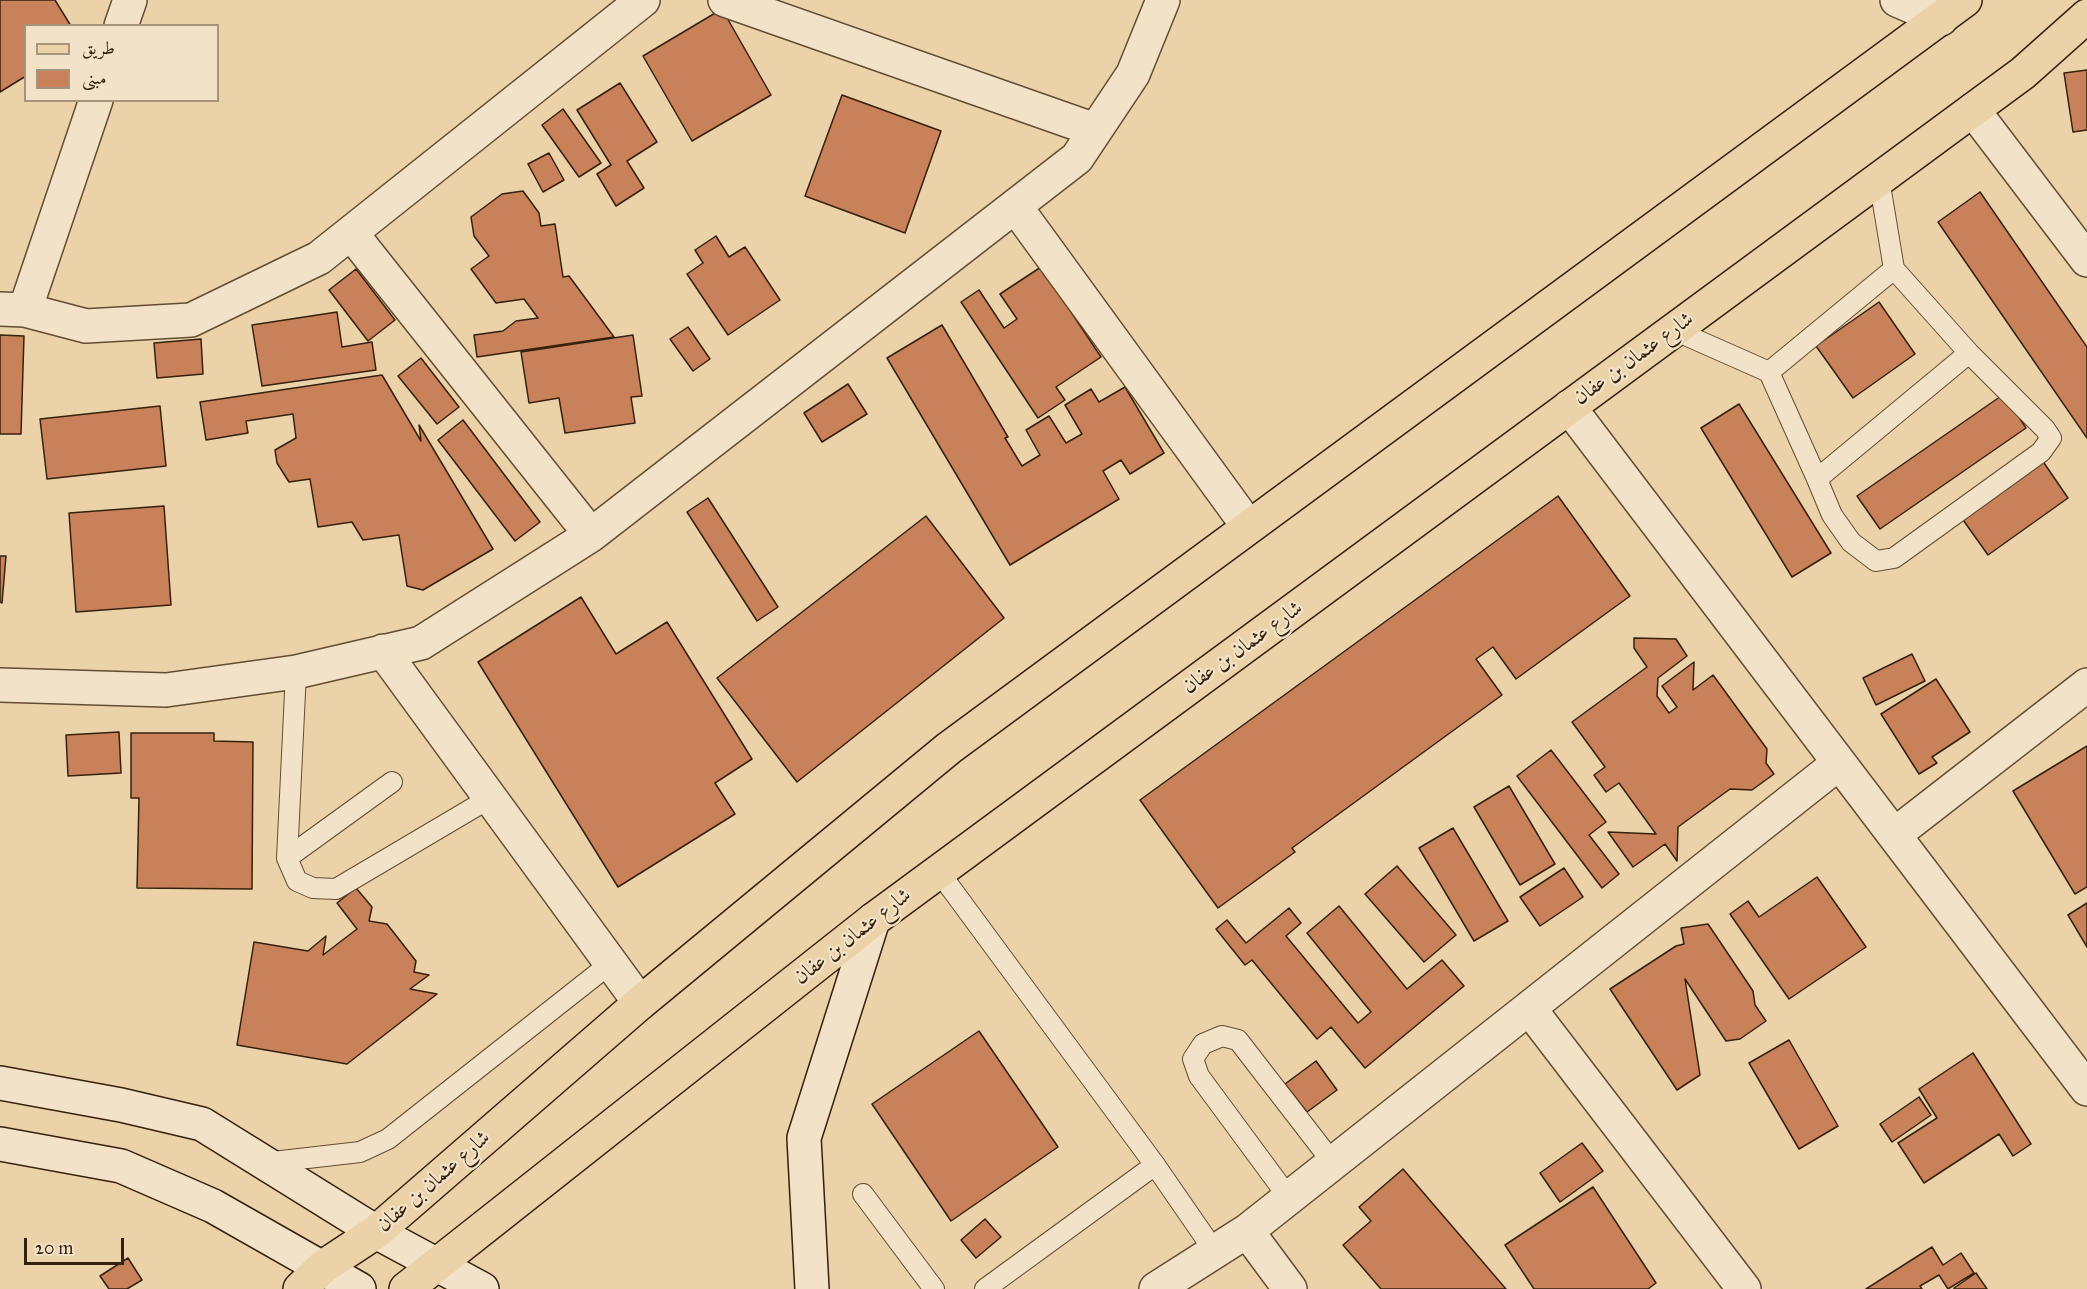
<!DOCTYPE html>
<html>
<head>
<meta charset="utf-8">
<style>
  body { margin:0 }
  #map { position:relative; width:2087px; height:1289px; overflow:hidden; background:#ebd2a9; font-family:"IM FELL Great Primer",Amiri,serif }
  canvas { display:block }
  .legend { position:absolute; left:24px; top:24px; width:195px; height:78px; box-sizing:border-box; background:#f2e2c7; border:2px solid #a6957c; margin:0; padding:8px 10px; list-style:none; font-size:18px; color:#35210c }
  .legend li { display:flex; align-items:center; gap:12px; height:30px }
  .legend b { width:30px; border:2px solid #a6957c }
  .scale { position:absolute; left:24px; top:1238px; width:100px; height:27px; box-sizing:border-box; border:3px solid #35210c; border-top:0; padding-left:8px; font-size:18px; line-height:21px; white-space:nowrap; color:#35210c; -webkit-text-stroke:4px #f2e2c7; paint-order:stroke }
</style>
</head>
<body>
<div id="map">
<canvas width="2087" height="1289"></canvas>
<ul class="legend">
<li><b style="height:8px;background:#ebd2a9"></b>طريق</li>
<li><b style="height:16px;background:#c88159"></b>مبنى</li>
</ul>
<div class="scale">20 m</div>
</div>
<script>
const context = document.querySelector('canvas').getContext('2d');
context.lineJoin = 'round';
function fillPath(path, color) { context.fillStyle = color; context.fill(path, 'evenodd'); }
const poly = rows => new Path2D(rows.map(r => 'M' + r).join(''));
function strokePath(path, color, width, dash) { context.strokeStyle = color; context.lineWidth = width; context.lineCap = dash ? 'butt' : 'round'; context.setLineDash(dash || []); context.stroke(path); }
function drawText(font, color, halo, rows, align = 'center') {
  context.font = font + ' "IM FELL Great Primer",Amiri,serif'; context.lineWidth = 4.5; context.setLineDash([]); context.textBaseline = 'middle'; context.strokeStyle = halo; context.fillStyle = color; for (const [text, x, y, turn = 0] of rows) {
    context.save(); context.translate(x, y); context.rotate((+turn || 0) * Math.PI / 180); context.textAlign = isNaN(turn) ? turn : align; if (halo) context.strokeText(text, 0, 0); context.fillText(text, 0, 0); context.restore();
  }
}
const building = poly([
  [0,0,55,0,71,26,26,26,26,76,0,92,0,0],
  [722,9,771,95,692,141,643,56,722,9],
  [2087,70,2087,130,2073,132,2064,73,2087,70],
  [620,83,657,142,627,161,644,188,616,206,597,174,611,165,577,110,620,83],
  [842,95,941,131,905,233,805,196,842,95],
  [563,109,601,163,579,177,542,125,563,109],
  [549,153,564,180,543,192,528,164,549,153],
  [523,191,539,213,541,226,555,224,563,277,569,276,614,337,477,357,474,335,503,331,516,321,538,318,524,299,496,303,471,269,489,256,474,236,471,217,502,194,523,191],
  [1980,192,2087,347,2087,438,1938,222,1980,192],
  [716,236,729,257,745,247,780,300,728,335,687,274,703,263,695,250,716,236],
  [1041,267,1101,357,1056,387,1065,400,1038,418,961,302,979,290,1004,328,1017,319,1000,294,1041,267],
  [356,269,395,320,368,341,329,290,356,269],
  [1879,302,1915,354,1853,398,1816,346,1879,302],
  [337,312,342,347,372,342,376,370,262,386,252,325,337,312],
  [942,325,1008,437,1005,438,1022,466,1040,455,1026,430,1049,416,1066,443,1082,434,1065,405,1091,389,1099,402,1125,387,1164,453,1130,474,1121,460,1103,471,1119,499,1010,565,887,358,942,325],
  [688,327,710,359,693,371,670,339,688,327],
  [0,335,24,336,21,434,0,434,0,335],
  [633,335,642,396,631,397,635,423,565,433,559,398,529,403,521,352,633,335],
  [201,339,203,374,157,378,154,343,201,339],
  [421,358,459,407,437,424,398,376,421,358],
  [382,375,421,441,419,425,493,549,423,590,407,586,399,535,363,540,352,522,318,527,310,479,289,482,277,463,275,450,296,438,293,414,246,421,248,433,206,440,200,402,382,375],
  [848,384,867,414,822,442,804,413,848,384],
  [2004,394,2026,428,1880,529,1857,496,2004,394],
  [1739,404,1831,553,1792,577,1701,428,1739,404],
  [160,406,166,466,47,479,40,419,160,406],
  [463,420,540,522,515,541,438,440,463,420],
  [2042,460,2068,498,1988,555,1961,517,2042,460],
  [1558,496,1630,596,1516,679,1493,647,1476,659,1502,695,1292,848,1295,852,1218,908,1140,800,1558,496],
  [708,498,778,607,757,621,687,512,708,498],
  [164,506,171,605,76,612,69,513,164,506],
  [926,516,1004,618,797,782,717,678,926,516],
  [0,556,6,556,2,603,0,602,0,556],
  [581,597,616,654,667,622,752,759,715,783,735,814,618,887,478,662,581,597],
  [1634,638,1676,639,1687,656,1658,678,1657,696,1669,713,1677,707,1662,686,1694,662,1693,690,1713,675,1767,749,1766,763,1774,774,1752,790,1730,789,1678,827,1677,861,1665,844,1633,867,1608,832,1656,834,1619,783,1606,792,1594,775,1605,767,1572,722,1647,667,1634,648,1634,638],
  [1912,654,1925,681,1876,705,1863,678,1912,654],
  [1936,679,1970,732,1932,757,1937,763,1919,774,1881,714,1936,679],
  [119,732,121,773,68,776,66,735,119,732],
  [131,733,214,733,214,741,253,742,252,889,137,888,139,798,131,798,131,733],
  [2087,746,2087,887,2075,894,2013,791,2087,746],
  [1551,750,1606,822,1589,835,1619,874,1602,888,1517,776,1551,750],
  [1509,786,1555,864,1520,885,1474,807,1509,786],
  [1453,828,1508,921,1474,941,1419,848,1453,828],
  [1397,866,1456,935,1424,962,1365,894,1397,866],
  [1564,868,1583,897,1540,926,1520,897,1564,868],
  [1817,877,1866,947,1789,999,1730,914,1748,901,1759,917,1817,877],
  [356,888,372,907,369,921,387,924,416,961,414,972,429,975,410,989,437,994,347,1064,237,1045,254,942,308,951,326,936,323,955,357,929,337,903,356,888],
  [2087,903,2087,947,2068,915,2087,903],
  [1339,906,1407,989,1442,960,1464,986,1365,1068,1331,1027,1317,1039,1252,960,1245,965,1216,929,1227,920,1246,943,1289,908,1301,923,1286,936,1358,1023,1371,1012,1307,933,1339,906],
  [1708,924,1753,991,1755,1005,1766,1021,1740,1039,1726,1041,1685,979,1700,1075,1677,1090,1610,989,1676,946,1684,944,1681,928,1708,924],
  [979,1031,1058,1147,951,1221,872,1104,979,1031],
  [1789,1040,1838,1126,1799,1149,1749,1063,1789,1040],
  [1973,1053,2031,1144,2013,1156,1999,1134,1924,1183,1898,1143,1937,1118,1919,1089,1973,1053],
  [1316,1061,1337,1090,1307,1112,1285,1084,1316,1061],
  [1919,1097,1931,1115,1892,1142,1880,1124,1919,1097],
  [1582,1143,1603,1171,1560,1202,1540,1173,1582,1143],
  [1403,1169,1506,1289,1381,1289,1343,1245,1371,1221,1359,1207,1403,1169],
  [1593,1187,1656,1283,1648,1289,1534,1289,1505,1245,1593,1187],
  [985,1219,1001,1237,976,1258,961,1240,985,1219],
  [1932,1247,1943,1265,1961,1253,1974,1273,1948,1289,1939,1275,1920,1286,1922,1289,1866,1289,1932,1247],
  [128,1258,142,1280,127,1289,109,1289,100,1276,128,1258],
  [1976,1273,1987,1289,1954,1289,1954,1288,1976,1273]
]);
const lane = poly([
  [1674,330,1769,372,1894,269,1879,179],
  [1769,372,1817,479,1969,353,1894,269],
  [1817,479,1832,515,1851,542,1876,561,1894,558,2041,452,2051,438,2045,429,1969,353],
  [296,672,287,858,297,881,313,888,336,889,490,798],
  [287,858,392,782],
  [939,872,1155,1165,1215,1252],
  [264,1163,360,1152,388,1139,611,963],
  [863,1194,934,1289],
  [1289,1198,1199,1076,1193,1059,1203,1044,1222,1036,1238,1040,1333,1163],
  [985,1289,1155,1165]
]);
const street = poly([
  [725,0,1095,130],
  [1897,0,1941,19],
  [121,26,130,0],
  [1973,110,2087,260],
  [1015,206,1248,526],
  [351,233,591,535],
  [0,309,25,310,86,326,191,320,319,258,643,0],
  [25,310,96,100],
  [1569,407,2087,1089],
  [383,651,640,1003],
  [0,685,166,690,296,672,421,643,591,535,1077,158,1133,74,1163,0],
  [1894,835,2087,685],
  [1529,1008,1744,1289],
  [1156,1289,1247,1231],
  [1290,1289,1247,1231,1839,763]
]);
const secondary = poly([
  [0,1083,121,1105,202,1124,376,1232,482,1289],
  [0,1144,121,1166,213,1206,359,1289],
  [812,1289,804,1138,873,920]
]);
const primary = poly([
  [300,1289,323,1267,376,1232,640,1003,949,748,1965,0],
  [406,1289,873,920,2023,73,2087,16]
]);
const streetNames = [
  ["شارع عثمان بن عفان",1634,359,-36],
  ["شارع عثمان بن عفان",1243,648,-36],
  ["شارع عثمان بن عفان",853,937,-38],
  ["شارع عثمان بن عفان",434,1182,-41]
];
fillPath(building, '#c88159');
strokePath(building, '#35210c', 1.5);
strokePath(lane, '#624d33', 22);
strokePath(street, '#624d33', 36);
strokePath(secondary, '#35210c', 36);
strokePath(primary, '#35210c', 36);
strokePath(lane, '#f2e2c7', 20);
strokePath(street, '#f2e2c7', 33);
strokePath(secondary, '#f2e2c7', 33);
strokePath(primary, '#ebd2a9', 33);
drawText('21px', '#35210c', '#f2e2c7', streetNames);
</script>
</body>
</html>
